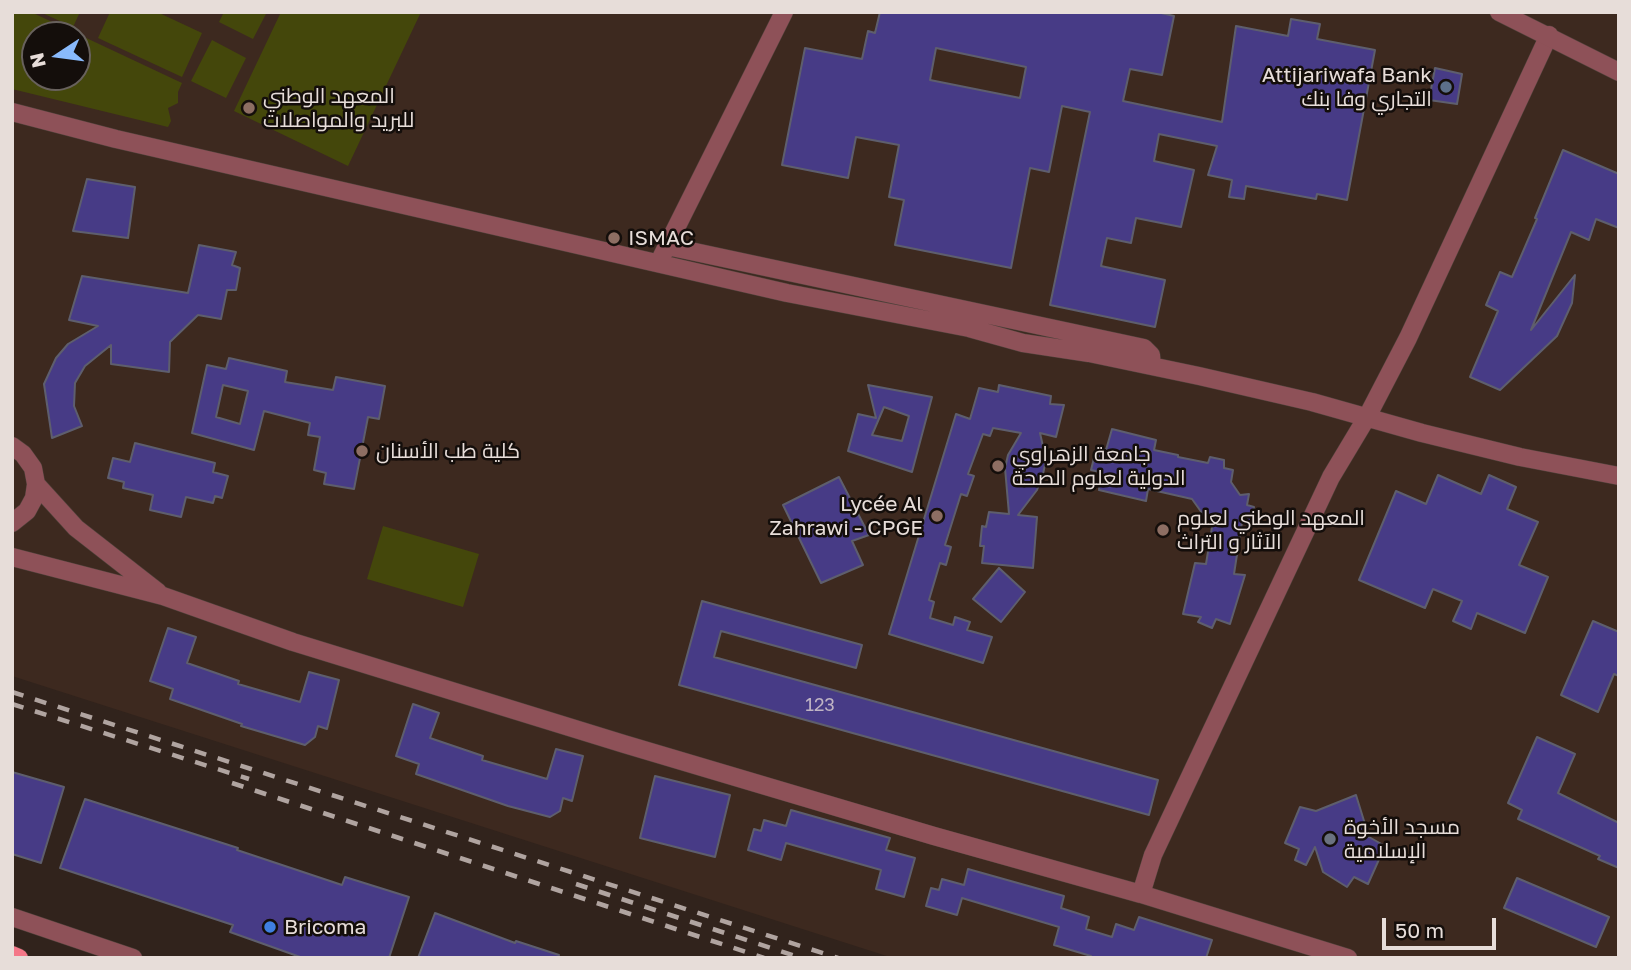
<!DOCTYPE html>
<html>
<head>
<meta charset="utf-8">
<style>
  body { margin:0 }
  #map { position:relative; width:1631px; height:970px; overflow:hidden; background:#31231c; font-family:"Golos Text",sans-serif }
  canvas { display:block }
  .frame { position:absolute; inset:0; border:14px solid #e7ddd9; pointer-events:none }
  .north { position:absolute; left:21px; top:21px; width:70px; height:70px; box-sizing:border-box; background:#140e0b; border:2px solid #68615d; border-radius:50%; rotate:257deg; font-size:19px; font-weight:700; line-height:28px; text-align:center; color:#e7ddd9 }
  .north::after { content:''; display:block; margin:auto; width:24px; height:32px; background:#89bafc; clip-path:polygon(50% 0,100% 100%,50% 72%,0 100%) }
  .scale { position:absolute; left:1382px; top:918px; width:114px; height:32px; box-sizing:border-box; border:4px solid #e7ddd9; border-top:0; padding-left:9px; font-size:21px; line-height:24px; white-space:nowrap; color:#e7ddd9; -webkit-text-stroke:5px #140e0b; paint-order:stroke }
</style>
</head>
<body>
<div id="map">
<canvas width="1631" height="970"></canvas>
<div class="frame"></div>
<div class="north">N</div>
<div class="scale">50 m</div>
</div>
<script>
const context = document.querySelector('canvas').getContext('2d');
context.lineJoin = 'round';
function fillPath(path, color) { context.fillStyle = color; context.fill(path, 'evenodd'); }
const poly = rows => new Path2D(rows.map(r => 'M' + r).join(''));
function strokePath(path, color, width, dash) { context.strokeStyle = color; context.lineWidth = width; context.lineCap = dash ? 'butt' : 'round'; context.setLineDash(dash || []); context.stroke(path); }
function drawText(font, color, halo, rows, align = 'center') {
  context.font = font + ' "Golos Text",Cairo,sans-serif'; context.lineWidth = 5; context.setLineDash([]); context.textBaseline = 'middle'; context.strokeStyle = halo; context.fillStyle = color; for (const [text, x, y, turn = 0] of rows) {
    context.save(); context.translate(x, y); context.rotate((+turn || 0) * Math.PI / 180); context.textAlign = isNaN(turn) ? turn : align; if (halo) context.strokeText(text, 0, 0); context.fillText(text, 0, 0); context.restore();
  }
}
const built = poly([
  [12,12,1619,12,1619,958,893,958,12,676],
  [35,35,77,35,77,77,35,77]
]);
const green = poly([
  [12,12,31,12,182,83,178,92,178,103,168,108,171,121,168,127,12,89],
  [77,35,77,77,35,77,35,35],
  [40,12,80,12,73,27],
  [110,12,157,12,202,33,182,77,98,38],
  [224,12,267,12,253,39,219,22],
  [281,12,421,12,348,166,234,111],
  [212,40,246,58,226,98,191,81],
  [383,526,479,554,463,607,367,579]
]);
const building = poly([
  [880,12,1157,12,1174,16,1162,75,1130,69,1123,101,1222,122,1236,26,1288,36,1291,19,1320,24,1317,39,1375,50,1347,200,1317,194,1316,199,1246,186,1244,199,1229,197,1232,180,1208,175,1217,146,1159,134,1154,161,1194,170,1181,227,1136,218,1131,243,1107,238,1101,266,1165,280,1155,327,1050,305,1090,112,1062,106,1049,172,1030,168,1011,268,895,245,904,200,889,197,899,145,856,137,848,178,782,165,805,48,862,59,868,31,875,33,880,12],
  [936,48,1026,67,1020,98,930,80,936,48],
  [1435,68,1462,74,1457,104,1429,100,1435,68],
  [1563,150,1619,174,1619,228,1596,219,1589,240,1571,232,1531,330,1575,275,1572,303,1557,336,1500,390,1470,377,1498,311,1486,305,1500,272,1512,277,1537,219,1535,218,1563,150],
  [87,179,135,187,128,238,73,231,87,179],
  [199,245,236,252,232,265,240,268,236,290,227,290,221,319,198,315,170,342,169,372,111,364,111,345,85,366,75,383,74,406,82,426,52,438,44,384,56,358,68,344,98,326,69,320,82,276,188,293,199,245],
  [229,358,287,371,285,382,333,390,336,377,385,386,379,419,368,417,354,489,324,484,326,473,314,470,320,437,308,435,310,423,264,411,254,450,192,433,207,365,226,369,229,358],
  [223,385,248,391,240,424,216,417,223,385],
  [868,385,932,397,912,472,848,451,858,414,876,418,868,385],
  [884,407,909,416,902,441,872,435,884,407],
  [999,385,1051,396,1050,404,1064,405,1056,437,1040,433,1046,460,1043,474,1037,490,1018,515,1037,517,1033,568,982,563,984,546,980,546,982,526,986,527,989,512,1009,514,1005,468,1008,455,1021,433,993,428,990,436,983,434,968,474,974,476,967,496,961,494,945,545,951,547,946,565,940,563,929,600,934,602,930,618,953,625,955,617,970,622,967,630,992,637,983,663,889,634,956,414,970,419,979,388,998,392,999,385],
  [1112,429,1156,440,1154,450,1178,455,1178,457,1208,463,1210,457,1224,460,1224,468,1233,470,1231,482,1240,495,1249,494,1247,505,1254,507,1251,523,1242,522,1234,574,1245,575,1230,624,1216,619,1212,628,1198,622,1201,617,1183,614,1195,563,1206,564,1212,527,1192,499,1148,489,1146,501,1099,490,1100,472,1091,470,1097,446,1106,450,1112,429],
  [135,443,215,463,213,472,228,476,222,498,215,496,213,503,186,497,181,517,150,510,153,495,123,488,124,482,108,478,113,458,130,462,135,443],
  [1438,475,1481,494,1489,475,1516,487,1507,509,1538,522,1519,565,1548,577,1525,633,1477,613,1471,629,1453,621,1462,601,1433,589,1425,608,1359,580,1396,491,1426,504,1438,475],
  [839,477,869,535,852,541,863,565,821,583,783,505,839,477],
  [999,568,1025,592,1001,622,973,599,999,568],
  [702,601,862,645,856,668,721,631,714,657,1158,780,1149,815,679,685,702,601],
  [1593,621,1619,632,1619,676,1614,674,1598,712,1561,695,1593,621],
  [168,628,196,637,187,663,239,681,238,684,300,702,309,672,339,680,327,729,318,726,315,737,305,745,241,726,242,724,170,699,173,689,150,681,168,628],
  [413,704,439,713,430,738,483,756,482,760,547,779,556,749,583,756,572,801,563,798,560,811,550,817,508,806,416,774,419,764,396,756,413,704],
  [1537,737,1575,754,1558,793,1619,823,1619,868,1598,859,1600,856,1518,819,1522,810,1508,803,1537,737],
  [12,772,64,787,41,863,12,854,12,772],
  [655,776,730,795,715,857,640,838,655,776],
  [1356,795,1369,837,1385,846,1368,884,1354,877,1347,887,1323,872,1315,847,1306,865,1295,860,1299,849,1285,843,1300,807,1316,811,1356,795],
  [85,799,238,848,237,850,342,885,345,877,409,897,389,958,303,958,230,932,233,925,60,868,85,799],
  [791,810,890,838,886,850,915,858,904,897,876,889,881,870,786,843,781,860,748,850,754,829,761,831,764,820,786,826,791,810],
  [968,869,1064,896,1061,908,1089,917,1086,929,1112,937,1116,924,1134,930,1139,917,1212,940,1206,958,1091,958,1091,956,1054,945,1059,927,962,898,957,915,926,906,931,888,939,890,942,879,964,885,968,869],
  [1517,878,1609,917,1596,947,1504,908,1517,878],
  [435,913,515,943,516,941,559,955,558,958,418,958,435,913]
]);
const minor = poly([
  [12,112,116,139,787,293,969,328,1023,343,1089,353,1199,376,1312,402,1422,433,1520,457,1619,476],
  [667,246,1144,348,1151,355,1152,366],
  [662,256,784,12],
  [12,446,23,454,33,468,36,484,34,498,27,511,12,523],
  [36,484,76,528,158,592],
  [12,557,163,596,293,642,624,744,934,836,1141,894,1348,958],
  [1141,894,1153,855,1331,477,1367,417,1408,338,1549,35],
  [12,917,133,958]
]);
const tertiary = poly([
  [1499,12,1619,72]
]);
const primary = poly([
  [12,955,19,958]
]);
const rail = poly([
  [12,692,838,958],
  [12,704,249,779],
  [232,783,764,958],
  [576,884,801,958]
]);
const markers = [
  [1446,87,7,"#5c6f8a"],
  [249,108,7,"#8d6e63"],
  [614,238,7,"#8d6e63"],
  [362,451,7,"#8d6e63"],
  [998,466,7,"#8d6e63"],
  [937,516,7,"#8d6e63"],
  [1163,530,7,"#8d6e63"],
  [1330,839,7,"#6b7280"],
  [270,927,7,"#3f7fe0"]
];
const numberNames = [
  ["123",820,705]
];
const poiNames = [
  ["Attijariwafa Bank",1432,75,"right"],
  ["التجاري وفا بنك",1432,99,"right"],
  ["المعهد الوطني",263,96],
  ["للبريد والمواصلات",263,120],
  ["ISMAC",628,238],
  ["كلية طب الأسنان",376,451],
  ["جامعة الزهراوي",1012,454],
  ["الدولية لعلوم الصحة",1012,478],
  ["Lycée Al",923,504,"right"],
  ["Zahrawi - CPGE",923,528,"right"],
  ["المعهد الوطني لعلوم",1177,518],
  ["الآثار و التراث",1177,542],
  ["مسجد الأخوة",1344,827],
  ["الإسلامية",1344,851],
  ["Bricoma",284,927]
];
fillPath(built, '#3d291f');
fillPath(green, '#44470b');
fillPath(building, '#473b86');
strokePath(building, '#5e5e6d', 2);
strokePath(minor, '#4e413a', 19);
strokePath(tertiary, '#4e413a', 19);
strokePath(primary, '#4e413a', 19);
strokePath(minor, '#8e5158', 18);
strokePath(tertiary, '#8e5158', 18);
strokePath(primary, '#f47788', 18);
strokePath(rail, '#b0a4a0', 4.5, [12, 12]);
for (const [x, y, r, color] of markers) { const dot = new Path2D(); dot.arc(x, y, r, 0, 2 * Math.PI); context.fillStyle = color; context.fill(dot); strokePath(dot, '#140e0b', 2.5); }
drawText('18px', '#bfb4c4', null, numberNames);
drawText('21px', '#e7ddd9', '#140e0b', poiNames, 'left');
</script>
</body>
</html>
